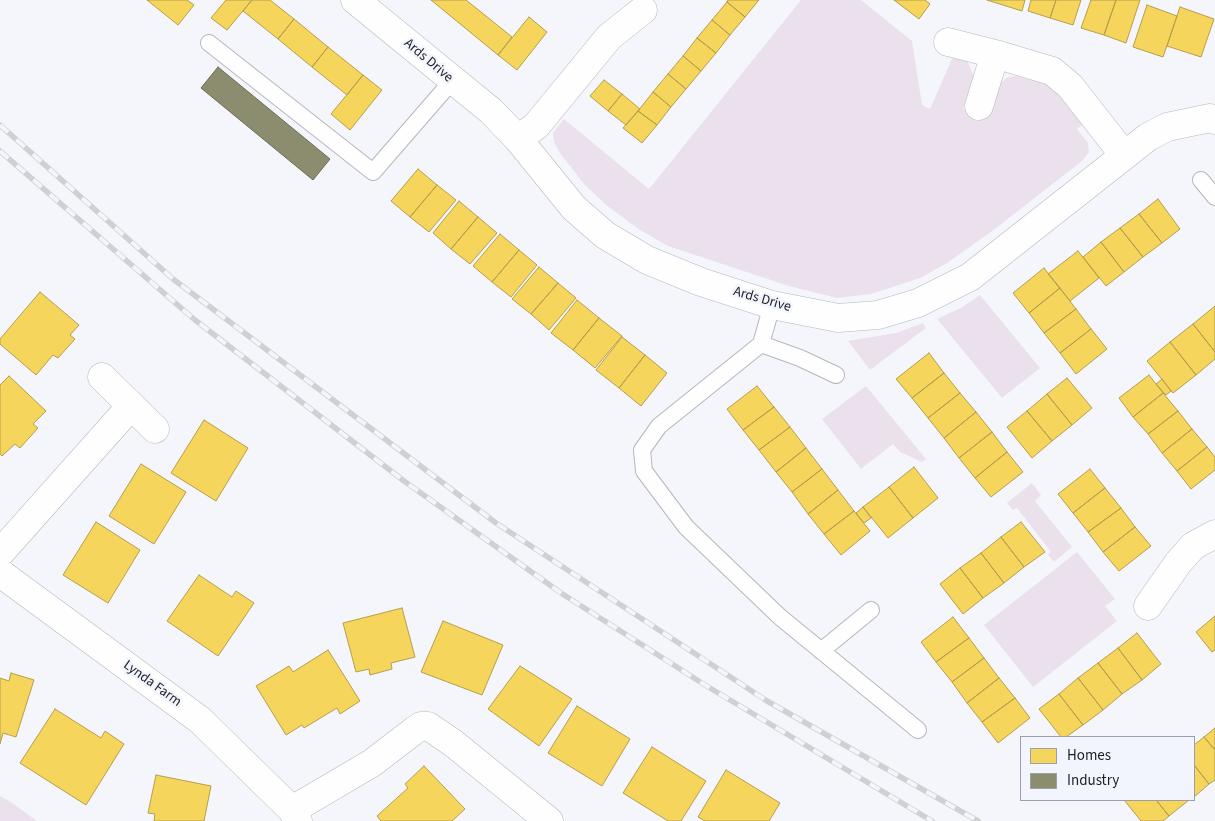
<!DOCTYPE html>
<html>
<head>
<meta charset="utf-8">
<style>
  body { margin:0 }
  #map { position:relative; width:1215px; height:821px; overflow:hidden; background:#f5f6fb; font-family:"Source Sans 3",sans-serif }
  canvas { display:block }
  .legend { position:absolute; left:1020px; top:736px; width:175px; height:65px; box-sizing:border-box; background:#f2f5fe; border:1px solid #9c9fa8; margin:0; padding:6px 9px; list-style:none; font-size:15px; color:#1c1e26 }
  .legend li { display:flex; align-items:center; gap:10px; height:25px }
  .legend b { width:25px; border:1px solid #9c9fa8 }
</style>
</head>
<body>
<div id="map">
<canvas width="1215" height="821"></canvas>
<ul class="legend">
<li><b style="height:14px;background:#f6d55c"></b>Homes</li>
<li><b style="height:14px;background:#8c8c6e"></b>Industry</li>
</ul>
</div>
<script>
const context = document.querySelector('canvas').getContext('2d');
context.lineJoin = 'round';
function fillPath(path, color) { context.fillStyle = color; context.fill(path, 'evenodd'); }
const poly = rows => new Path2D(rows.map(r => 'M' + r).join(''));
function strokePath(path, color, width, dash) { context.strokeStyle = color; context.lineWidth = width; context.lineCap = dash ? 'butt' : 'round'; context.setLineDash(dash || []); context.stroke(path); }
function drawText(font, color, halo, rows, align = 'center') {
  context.font = font + ' "Source Sans 3",sans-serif'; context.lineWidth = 5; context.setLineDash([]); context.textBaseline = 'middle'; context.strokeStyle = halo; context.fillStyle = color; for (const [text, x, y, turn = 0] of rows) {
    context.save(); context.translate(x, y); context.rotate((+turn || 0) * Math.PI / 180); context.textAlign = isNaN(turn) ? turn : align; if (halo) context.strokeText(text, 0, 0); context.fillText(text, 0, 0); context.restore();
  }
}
const green = poly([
  [801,0,861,0,912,41,922,105,930,109,954,54,967,60,974,77,963,109,987,116,1000,83,1008,77,1016,76,1054,86,1084,123,1077,129,1088,143,1089,152,1082,161,991,232,947,263,920,278,871,294,837,298,789,286,668,246,640,230,606,205,584,184,560,153,554,142,553,133,564,119,649,189],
  [980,295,1040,368,1002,398,937,319,961,308],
  [923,323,926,328,870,370,848,341,896,333],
  [866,386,926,459,922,462,900,452,893,444,861,469,822,419],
  [1032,483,1041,495,1035,501,1072,547,1054,562,1048,555,1051,552,1017,508,1013,510,1007,503],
  [1077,552,1115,599,1105,606,1117,621,1033,687,984,625],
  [0,796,11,802,37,821,0,821]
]);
const homes = poly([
  [147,0,187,0,194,5,178,25,147,0],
  [226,0,252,0,227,30,211,18,226,0],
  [252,0,270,0,294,19,278,39,243,11,252,0],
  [431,0,466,0,512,37,498,55,431,0],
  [728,0,759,0,745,17,727,2,728,0],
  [894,0,925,0,930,4,919,19,894,0],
  [987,0,1025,0,1022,11,987,0],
  [1031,0,1056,0,1050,18,1028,11,1031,0],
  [1056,0,1081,0,1073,25,1050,18,1056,0],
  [1091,0,1116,0,1104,35,1081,28,1091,0],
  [1116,0,1140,0,1126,43,1104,35,1116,0],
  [727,2,745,17,730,35,712,20,727,2],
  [1147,5,1177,16,1163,57,1133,47,1147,5],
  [1180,7,1214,19,1201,57,1167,46,1180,7],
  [529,17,547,32,517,70,498,55,529,17],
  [294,19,328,47,312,67,278,39,294,19],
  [712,20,730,35,716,53,697,38,712,20],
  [697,38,716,53,701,71,683,56,697,38],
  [328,47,363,75,347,95,312,67,328,47],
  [683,56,701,71,686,89,668,74,683,56],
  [668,74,686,89,671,107,653,92,668,74],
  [363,75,382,90,350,130,331,114,363,75],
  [604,80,622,94,608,111,590,96,604,80],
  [653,92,671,107,657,125,638,111,653,92],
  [622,94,640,109,626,125,608,111,622,94],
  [638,111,657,125,642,143,623,128,638,111],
  [418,169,437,185,410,217,391,201,418,169],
  [437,185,456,200,429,232,410,217,437,185],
  [1158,199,1180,229,1162,243,1139,214,1158,199],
  [459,201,478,217,451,249,433,233,459,201],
  [1139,214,1162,243,1143,257,1120,228,1139,214],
  [478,217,497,233,470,264,451,249,478,217],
  [1120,228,1143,257,1124,272,1101,242,1120,228],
  [500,234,519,250,492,282,473,266,500,234],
  [1101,242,1124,272,1106,286,1083,257,1101,242],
  [519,250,537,265,511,297,492,282,519,250],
  [1078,251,1099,278,1070,301,1048,274,1078,251],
  [539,267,558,283,531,314,512,299,539,267],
  [1044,268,1060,288,1029,313,1013,293,1044,268],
  [558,283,576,298,549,330,531,314,558,283],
  [1060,288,1076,309,1044,333,1029,313,1060,288],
  [40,292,79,325,70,335,75,339,58,358,53,355,36,375,0,344,0,339,40,292],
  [577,300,599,318,573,350,551,333,577,300],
  [1215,306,1215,352,1193,324,1215,306],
  [1076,309,1091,329,1060,353,1044,333,1076,309],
  [599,318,622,336,595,368,573,350,599,318],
  [1193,324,1215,352,1215,359,1196,375,1170,342,1193,324],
  [1091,329,1107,349,1076,374,1060,353,1091,329],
  [622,337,645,355,619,388,596,370,622,337],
  [1170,342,1196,375,1173,393,1147,361,1170,342],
  [929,353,944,373,912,398,896,379,929,353],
  [645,355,667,373,641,406,619,388,645,355],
  [944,373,960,393,928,418,912,398,944,373],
  [1149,375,1163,393,1133,417,1119,398,1149,375],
  [9,376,46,411,33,424,38,428,20,448,15,444,2,456,0,454,0,385,9,376],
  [1067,378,1092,408,1072,425,1047,394,1067,378],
  [1162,379,1171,391,1166,395,1156,384,1162,379],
  [757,386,774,407,743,430,727,409,757,386],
  [960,393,976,412,944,438,928,418,960,393],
  [1163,393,1178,411,1148,434,1133,417,1163,393],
  [1047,394,1072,425,1052,441,1027,411,1047,394],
  [774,407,790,427,759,450,743,430,774,407],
  [1027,411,1052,441,1032,458,1007,427,1027,411],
  [1178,411,1192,429,1162,453,1148,434,1178,411],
  [976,412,992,432,959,458,944,438,976,412],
  [204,420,248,448,216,501,171,473,204,420],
  [790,427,806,448,776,472,759,450,790,427],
  [1192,429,1207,447,1177,471,1162,453,1192,429],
  [992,432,1007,452,975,478,959,458,992,432],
  [1207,447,1215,457,1215,470,1191,489,1177,471,1207,447],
  [806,448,822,469,792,492,776,472,806,448],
  [1007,452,1023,472,991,497,975,478,1007,452],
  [141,464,186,492,154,544,109,516,141,464],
  [914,467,938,498,913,518,889,487,914,467],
  [822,469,838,490,808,514,792,492,822,469],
  [1090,469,1105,488,1073,513,1058,494,1090,469],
  [889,487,913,518,888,538,863,507,889,487],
  [1105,488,1121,508,1088,532,1073,513,1105,488],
  [838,490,854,511,824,534,808,514,838,490],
  [863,507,871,518,864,523,856,513,863,507],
  [1121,508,1135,527,1103,552,1088,532,1121,508],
  [854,511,870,531,841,555,824,534,854,511],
  [96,522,140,550,108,603,63,575,96,522],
  [1021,522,1045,552,1024,567,1001,537,1021,522],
  [1135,527,1151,546,1119,571,1103,552,1135,527],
  [1001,537,1024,567,1004,583,981,553,1001,537],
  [981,553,1004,583,983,598,960,568,981,553],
  [960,568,983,598,963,614,940,584,960,568],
  [199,575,232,597,236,591,254,603,218,656,167,621,199,575],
  [402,608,415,657,391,663,392,669,370,675,369,669,356,672,343,623,402,608],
  [1215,616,1215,650,1212,652,1196,632,1215,616],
  [953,617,969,638,936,662,921,642,953,617],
  [443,621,503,645,482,695,421,672,443,621],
  [1137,633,1161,664,1142,680,1118,648,1137,633],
  [969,638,984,658,952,682,936,662,969,638],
  [1118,648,1142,680,1122,694,1098,663,1118,648],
  [328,650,360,701,340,714,337,708,304,728,302,725,286,735,256,686,289,666,293,672,328,650],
  [984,658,999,678,967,703,952,682,984,658],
  [1098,663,1122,694,1103,710,1078,678,1098,663],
  [520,666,572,699,539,746,488,709,520,666],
  [11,673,34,680,16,737,3,733,0,744,0,678,9,681,11,673],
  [999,678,1015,698,982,722,967,703,999,678],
  [1078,678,1103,710,1083,725,1059,694,1078,678],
  [1059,694,1083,725,1066,737,1061,737,1039,709,1059,694],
  [1015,698,1030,718,998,743,982,722,1015,698],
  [577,706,630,739,602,786,548,753,577,706],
  [55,709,101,738,105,731,124,744,86,805,20,763,55,709],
  [1215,728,1215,750,1204,737,1215,728],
  [1204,737,1215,750,1215,780,1209,784,1194,765,1194,745,1204,737],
  [652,747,706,781,681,821,668,821,623,793,652,747],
  [1194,765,1209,784,1194,797,1194,765],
  [424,766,465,809,452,821,381,821,377,816,408,788,405,784,424,766],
  [726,770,780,803,769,821,705,821,698,817,726,770],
  [156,775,211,786,204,821,154,821,155,814,148,813,156,775],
  [1124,800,1156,800,1169,816,1163,821,1141,821,1124,800],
  [1156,800,1189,800,1169,816,1156,800]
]);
const industry = poly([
  [218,67,330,159,313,180,201,88,218,67]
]);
const lane = poly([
  [209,43,373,172,452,81],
  [1201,180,1215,197],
  [772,305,761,344,659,426,642,450,644,471,686,527,780,617,918,730],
  [761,344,800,358,836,375],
  [821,651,871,610]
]);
const street = poly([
  [355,0,491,111,518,139,574,208,605,235,647,260,701,282,772,305,838,318,878,315,918,303,970,277,1148,137,1167,127,1210,118,1215,120],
  [948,42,995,54,1052,71,1070,86,1124,155],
  [979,106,995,54],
  [518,139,536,126,609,37,643,10],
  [102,377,155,429],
  [0,553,131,406],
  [0,573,200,720,292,810,298,821],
  [1148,606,1178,563,1193,546,1215,534],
  [292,810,372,763,415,730,421,726,428,726,453,743,549,821]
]);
const rail = poly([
  [0,125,173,279,496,523,767,701,978,821],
  [0,151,195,320,404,481,561,593,705,685,932,821]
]);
const streetNames = [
  ["Ards Drive",428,61,40],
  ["Ards Drive",762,300,16],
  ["Lynda Farm",152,684,36]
];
fillPath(green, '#ebe1ec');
fillPath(homes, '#f6d55c');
strokePath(homes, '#b59e4c', 1);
fillPath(industry, '#8c8c6e');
strokePath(industry, '#6a6b58', 1);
strokePath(lane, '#b5b7bd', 18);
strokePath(street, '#b5b7bd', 29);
strokePath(lane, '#fefefe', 16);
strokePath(street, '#fefefe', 28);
strokePath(rail, '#cfd0d1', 5.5);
strokePath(rail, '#f2f5fe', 4, [11]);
drawText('14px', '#1c1e26', '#f2f5fe', streetNames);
</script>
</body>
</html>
